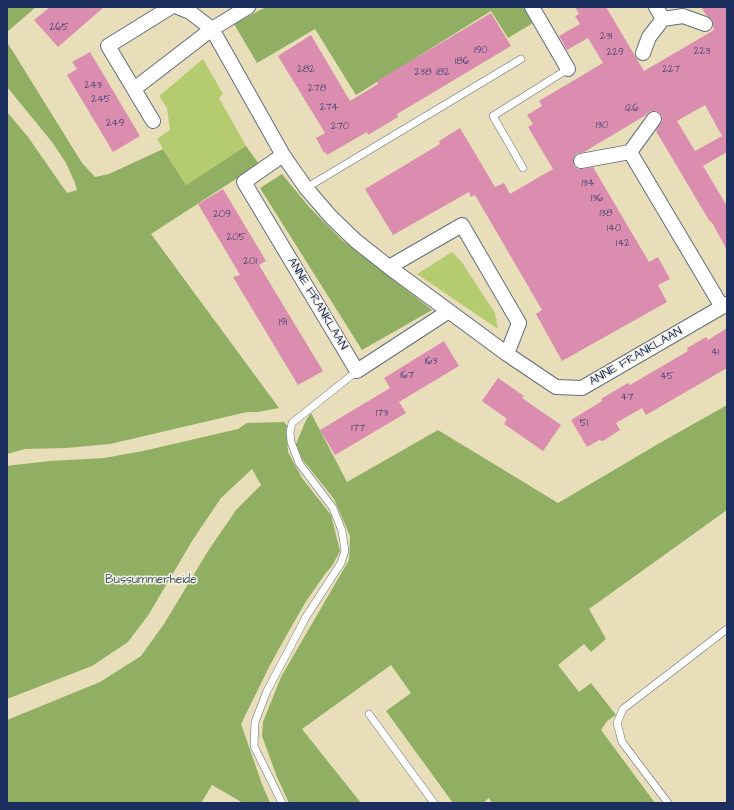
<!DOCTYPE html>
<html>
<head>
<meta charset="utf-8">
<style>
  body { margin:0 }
  #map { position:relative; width:734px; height:810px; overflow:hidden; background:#e8dfba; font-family:"Architects Daughter",sans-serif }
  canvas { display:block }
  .frame { position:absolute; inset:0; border:8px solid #1b2f5e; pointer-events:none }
</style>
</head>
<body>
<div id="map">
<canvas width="734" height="810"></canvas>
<div class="frame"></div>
</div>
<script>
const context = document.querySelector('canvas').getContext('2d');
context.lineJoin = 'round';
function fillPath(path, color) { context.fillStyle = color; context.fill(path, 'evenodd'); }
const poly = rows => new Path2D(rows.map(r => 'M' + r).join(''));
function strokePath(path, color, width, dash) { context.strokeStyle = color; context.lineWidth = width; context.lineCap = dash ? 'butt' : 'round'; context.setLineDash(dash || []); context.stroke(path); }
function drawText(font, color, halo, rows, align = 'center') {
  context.font = font + ' "Architects Daughter",sans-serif'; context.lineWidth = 3; context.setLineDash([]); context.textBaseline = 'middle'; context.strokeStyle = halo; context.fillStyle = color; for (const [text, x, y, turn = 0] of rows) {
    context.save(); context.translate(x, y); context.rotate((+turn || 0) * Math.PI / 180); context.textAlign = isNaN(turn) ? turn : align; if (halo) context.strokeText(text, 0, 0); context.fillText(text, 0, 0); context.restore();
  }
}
const green = poly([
  [203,59,223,94,219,98,246,146,186,185,157,139,170,130,167,108,159,96],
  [452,252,461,261,495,313,498,329,417,274]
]);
const forest = poly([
  [7,7,36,7,7,32],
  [266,7,524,7,533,23,508,38,491,11,356,95,315,29,257,63,234,24],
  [7,42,82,163,95,177,109,174,163,149,186,185,246,146,259,164,151,234,279,408,258,412,247,412,110,444,66,448,25,449,7,454,7,112,28,137,67,193,77,190,75,183,66,163,52,142,7,87],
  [282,174,310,208,341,239,432,310,362,350,260,188],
  [727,405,727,510,589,609,606,639,591,652,584,644,558,665,579,692,591,683,616,715,607,721,601,730,655,803,492,803,489,798,483,803,453,803,386,711,411,693,391,665,302,729,361,803,289,803,277,777,262,736,263,722,281,677,349,560,350,536,334,499,302,459,296,444,306,420,311,413,347,482,438,430,558,503,658,444],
  [284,422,288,427,287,435,288,452,302,478,331,515,340,551,332,566,325,574,305,603,281,645,269,667,241,724,262,784,270,803,243,803,212,785,201,803,7,803,7,720,100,682,141,656,164,624,208,551,236,510,261,485,252,469,221,498,192,541,149,614,128,642,92,666,7,699,7,466,14,465,50,461,104,458,143,451,238,429,247,423]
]);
const building = poly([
  [50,7,104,7,58,47,34,20],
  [575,7,606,7,644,71,714,30,712,19,706,15,701,7,727,7,727,152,703,166,727,206,727,250,711,221,710,222,656,131,662,120,662,116,659,112,654,111,650,111,646,115,584,152,576,154,573,159,574,166,578,169,582,169,593,167,649,262,658,257,670,279,658,285,667,302,562,361,536,314,542,310,475,195,471,197,469,192,393,235,365,189,440,144,439,141,460,128,495,187,504,183,510,194,553,169,528,127,533,124,527,115,542,106,539,101,603,63,588,38,567,50,559,36,580,24,575,16,579,14],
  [705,105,722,136,695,151,677,121],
  [491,13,511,46,397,114,398,117,368,135,367,132,327,155,325,152,324,153,316,138,325,133,278,56,311,35,350,101,378,84,377,81],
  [90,52,140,136,113,152,67,75,77,69,72,62],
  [223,189,266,261,259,265,323,371,298,385,233,277,240,275,198,204],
  [727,328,727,368,646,415,642,408,616,423,620,430,603,441,599,440,587,447,571,420,602,401,601,399,628,383,630,385,688,351,687,348,696,343,706,337,708,340],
  [444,341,459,366,399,402,406,413,335,455,320,430,390,388,384,378],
  [498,378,524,396,522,398,561,425,543,451,504,424,507,419,482,401]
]);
const lane = poly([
  [523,168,493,116,568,69],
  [306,188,521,59],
  [369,714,434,803],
  [282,803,254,746,255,722,267,691,306,617,341,563,345,551,342,531,333,508,299,463,291,442,290,432,292,423,357,371],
  [668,803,622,742,617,723,623,709,727,629]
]);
const street = poly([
  [178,7,190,12,212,29,283,155,306,188,331,217,356,241,389,267,507,354,556,387,582,388,727,304],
  [532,7,568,69],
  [656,7,663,19],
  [643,53,649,37,663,19,683,16,705,24],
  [134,89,212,29,248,7],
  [153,121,108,46,171,7],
  [630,152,722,307],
  [283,155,244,182,357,371,449,311],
  [581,161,630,152,654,119],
  [389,267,462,225,519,323,507,354]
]);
const numberNames = [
  ["265",59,28],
  ["231",606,37],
  ["190",481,51],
  ["223",702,52],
  ["229",615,53],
  ["186",462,62],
  ["282",306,70],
  ["227",671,70],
  ["238",423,73],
  ["182",443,73],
  ["243",93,86],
  ["278",317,89],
  ["245",101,100],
  ["274",329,108],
  ["126",632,109],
  ["249",115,124],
  ["130",602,126],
  ["270",340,127],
  ["134",588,184],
  ["136",597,199],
  ["138",606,214],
  ["209",222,215],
  ["140",614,229],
  ["205",236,238],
  ["142",623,244],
  ["201",250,262],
  ["191",283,323],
  ["41",715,353],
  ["163",431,362],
  ["167",407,376],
  ["45",667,377],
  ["47",627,398],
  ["173",382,414],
  ["51",584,424],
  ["177",358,429]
];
const streetNames = [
  ["ANNE FRANKLAAN",317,304,59],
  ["ANNE FRANKLAAN",636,357,-30]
];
const parkNames = [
  ["Bussummerheide",151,580]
];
fillPath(green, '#b5cb70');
fillPath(forest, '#90af62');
fillPath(building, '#db8daf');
strokePath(lane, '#636d7e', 8);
strokePath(street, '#636d7e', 16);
strokePath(lane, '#fff', 7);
strokePath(street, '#fff', 14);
drawText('10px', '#4b4672', null, numberNames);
drawText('12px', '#1b2f5e', '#f7f3e8', streetNames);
drawText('12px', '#425662', '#f7f3e8', parkNames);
</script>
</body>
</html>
